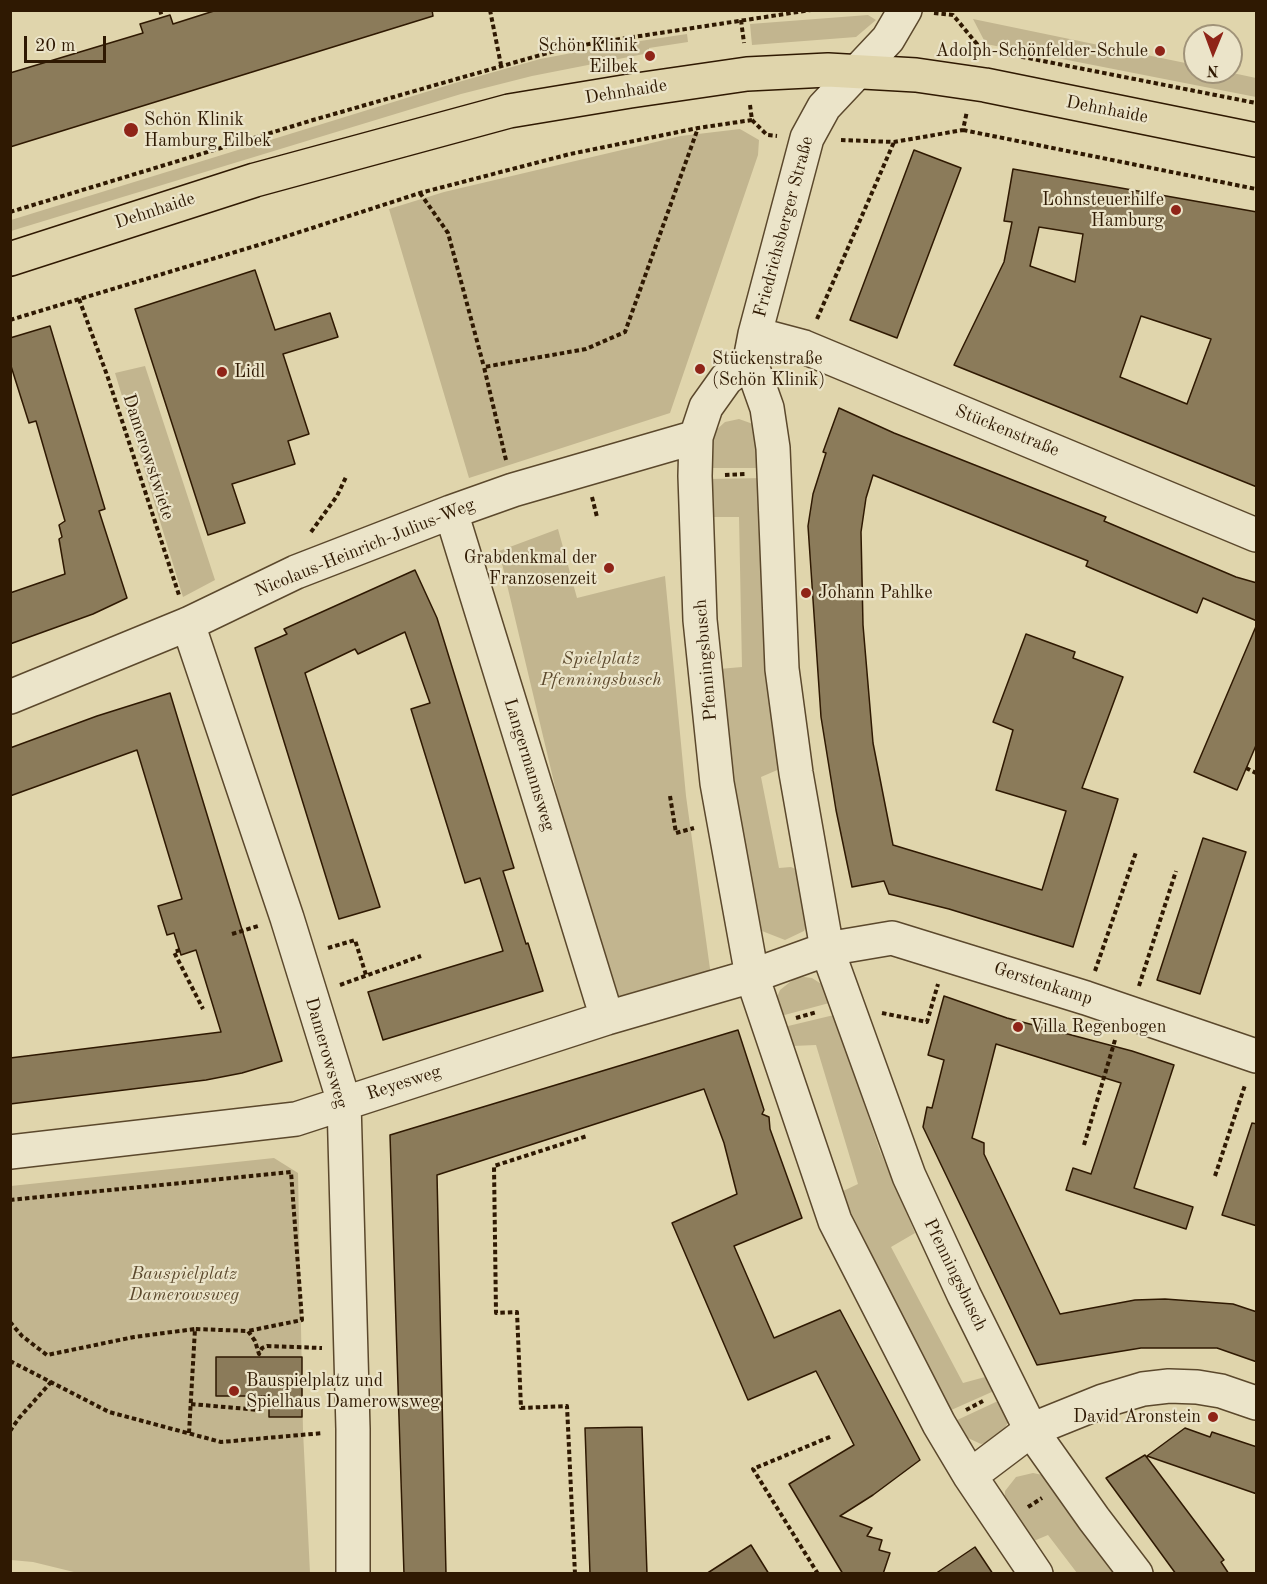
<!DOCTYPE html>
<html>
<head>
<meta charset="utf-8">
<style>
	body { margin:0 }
	#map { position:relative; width:1267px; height:1584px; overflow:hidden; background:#e0d5ac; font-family:"Old Standard TT",serif }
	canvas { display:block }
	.frame { position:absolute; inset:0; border:12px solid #2f1902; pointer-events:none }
	.north { position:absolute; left:1183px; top:24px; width:60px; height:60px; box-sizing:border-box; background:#ebe4c9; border:2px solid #a09379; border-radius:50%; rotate:181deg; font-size:16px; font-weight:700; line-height:24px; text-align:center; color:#2f1902 }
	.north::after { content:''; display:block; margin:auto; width:21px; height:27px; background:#8f2418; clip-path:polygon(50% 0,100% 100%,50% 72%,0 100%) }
	.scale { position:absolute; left:24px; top:36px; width:82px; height:27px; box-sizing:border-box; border:3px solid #2f1902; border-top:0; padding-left:8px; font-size:18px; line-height:21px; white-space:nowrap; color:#2f1902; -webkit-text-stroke:4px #ebe4c9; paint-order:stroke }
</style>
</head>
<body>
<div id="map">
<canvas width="1267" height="1584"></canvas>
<div class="frame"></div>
<div class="north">N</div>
<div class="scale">20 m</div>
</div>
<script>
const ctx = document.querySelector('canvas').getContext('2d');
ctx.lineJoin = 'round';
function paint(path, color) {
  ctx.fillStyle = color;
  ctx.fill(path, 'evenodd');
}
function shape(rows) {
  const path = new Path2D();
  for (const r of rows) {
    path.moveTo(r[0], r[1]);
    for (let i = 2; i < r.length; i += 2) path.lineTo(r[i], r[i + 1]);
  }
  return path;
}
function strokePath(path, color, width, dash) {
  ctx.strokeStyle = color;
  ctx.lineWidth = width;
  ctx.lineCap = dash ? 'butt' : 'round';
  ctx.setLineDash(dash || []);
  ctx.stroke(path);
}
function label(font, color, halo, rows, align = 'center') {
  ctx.font = font + ' "Old Standard TT",serif';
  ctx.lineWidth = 4.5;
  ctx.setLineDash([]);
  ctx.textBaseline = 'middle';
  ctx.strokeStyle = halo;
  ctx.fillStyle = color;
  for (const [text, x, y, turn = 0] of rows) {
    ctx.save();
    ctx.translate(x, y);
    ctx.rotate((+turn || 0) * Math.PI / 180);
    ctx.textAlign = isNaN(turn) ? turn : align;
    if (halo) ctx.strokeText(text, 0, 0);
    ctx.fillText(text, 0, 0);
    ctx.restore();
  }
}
const green = shape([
	[868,15,876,20,856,37,752,45,750,24],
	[973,19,1195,65,1195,72,1228,72,1256,78,1256,97,986,44],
	[687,34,688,42,649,48,649,53,532,76,461,94,11,231,11,220,455,83,540,59,620,44],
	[740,129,759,140,758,155,670,413,469,478,389,209,444,192,681,136],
	[145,366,215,580,183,597,115,373],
	[739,419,753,424,763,468,710,468,710,440,714,432,725,422],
	[765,478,782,768,761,777,779,868,791,867,802,872,811,916,804,931,785,940,762,931,754,900,735,808,719,669,742,667,739,517,708,517,708,479],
	[558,529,577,598,665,576,686,796,711,976,613,1002,562,816,499,551],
	[804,977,812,978,826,987,833,1002,777,1017,775,1002,780,990,795,978],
	[834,1015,880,1151,915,1233,891,1247,963,1383,985,1377,994,1391,949,1411,841,1192,858,1184,816,1045,792,1046,784,1027],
	[274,1158,298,1173,303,1431,310,1573,82,1574,33,1562,11,1560,11,1186],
	[998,1401,1009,1420,1005,1428,993,1441,981,1444,968,1438,955,1421],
	[1033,1473,1048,1476,1120,1573,1077,1573,1048,1535,1029,1543,1004,1506,1005,1491,1016,1477]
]);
const building = shape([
	[217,10,432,10,433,16,10,147,10,73,143,33,140,24,170,15,173,24,217,10],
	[914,150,961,168,897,338,850,320,914,150],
	[1013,169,1257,212,1257,487,954,365,1004,262,1012,222,1004,221,1013,169],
	[1039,227,1083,234,1075,282,1030,266,1039,227],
	[1141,316,1211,339,1187,404,1120,377,1141,316],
	[255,270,275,330,330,313,338,337,283,354,309,434,288,441,295,464,232,484,245,523,208,535,135,309,255,270],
	[50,326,105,509,99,511,127,598,93,614,10,644,10,593,65,574,59,539,62,537,59,525,65,521,36,421,29,423,10,363,10,338,50,326],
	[839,408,894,433,1106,517,1104,521,1236,577,1257,583,1257,621,1203,598,1197,613,1086,566,1088,561,873,475,866,498,861,532,863,625,873,743,893,845,1042,890,1066,811,996,790,1013,730,993,722,1026,634,1075,652,1073,658,1123,677,1082,788,1118,799,1073,947,949,909,889,894,884,881,852,887,836,810,821,717,808,526,813,494,826,453,823,452,839,408],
	[415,570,437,618,514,868,503,871,526,944,528,943,543,991,383,1040,368,992,503,951,480,878,465,883,411,709,430,703,405,632,358,654,355,649,305,673,380,907,339,919,255,648,287,634,284,629,415,570],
	[1257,624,1257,743,1237,790,1194,772,1257,624],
	[170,693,282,1061,242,1073,206,1080,10,1104,10,1058,221,1032,196,950,181,955,174,933,167,935,158,906,182,899,137,750,10,796,10,748,97,716,170,693],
	[1203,838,1246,852,1200,994,1157,980,1203,838],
	[944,996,1007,1018,1132,1051,1174,1065,1134,1188,1193,1207,1186,1229,1066,1190,1073,1168,1091,1174,1121,1083,996,1044,972,1138,984,1143,984,1154,1060,1314,1135,1300,1165,1299,1233,1304,1257,1312,1257,1362,1217,1348,1141,1348,1037,1365,923,1127,927,1107,932,1108,944,1060,928,1055,944,996],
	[738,1030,764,1110,762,1114,769,1117,770,1129,802,1218,734,1246,774,1338,840,1310,920,1460,873,1495,840,1516,872,1528,867,1536,882,1540,879,1550,890,1553,883,1574,843,1574,789,1484,854,1445,816,1371,748,1400,672,1223,737,1194,724,1143,704,1089,437,1175,446,1574,404,1574,390,1135,738,1030],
	[1252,1123,1257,1124,1257,1226,1222,1215,1252,1123],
	[216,1357,302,1357,302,1417,269,1417,269,1396,216,1396,216,1357],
	[642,1427,647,1574,590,1574,585,1428,642,1427],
	[1185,1428,1210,1437,1212,1432,1257,1447,1257,1494,1147,1456,1185,1428],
	[1145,1455,1224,1560,1221,1562,1229,1574,1176,1574,1106,1478,1145,1455],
	[751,1545,769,1574,706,1574,751,1545],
	[975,1547,993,1574,935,1574,975,1547]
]);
const path = shape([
	[160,10,162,17],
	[490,10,501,65],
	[934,13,953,15,977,44,977,54],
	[741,20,744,43],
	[977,48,1256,103],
	[750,105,752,120,767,135,777,136],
	[963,130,1256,189],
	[841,140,894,142,963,130,967,111],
	[420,193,448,233,484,367],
	[10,212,313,120,551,52,594,43,811,10],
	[79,299,107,375,179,595],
	[817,319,894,142],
	[10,320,275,240,420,193,570,154,698,128,752,120],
	[506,460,484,367,586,349,625,332,698,128],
	[725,475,745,474],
	[592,497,597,517],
	[311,532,337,496,346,477],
	[1246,768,1256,773],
	[670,796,676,833,694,828],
	[232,934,258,926],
	[328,948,355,940,366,975],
	[180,950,174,952,203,1009],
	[1095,971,1136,852],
	[340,985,421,956],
	[1139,986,1176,871],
	[882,1013,927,1022,938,984],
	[796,1018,817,1012],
	[1084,1145,1115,1040],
	[1215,1176,1245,1085],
	[10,1200,291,1172,302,1320,248,1331],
	[10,1322,22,1336,47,1355,134,1337,195,1329],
	[10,1361,109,1412,221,1442,323,1433],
	[191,1404,259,1410],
	[966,1410,983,1401],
	[10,1431,19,1418,52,1381],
	[189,1433,195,1329,248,1331,255,1341,259,1354,262,1348,267,1346,322,1348],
	[1028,1507,1042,1498],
	[575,1574,567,1406,521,1408,517,1312,496,1313,494,1166,587,1136],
	[818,1574,753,1469,832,1436]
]);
const minor = shape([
	[905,10,888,39,824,107,807,138,755,334,750,360,767,408,773,448,782,669,796,773,827,949,909,1176,964,1295,1031,1430,1094,1519,1136,1574],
	[755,334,804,347,1256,535],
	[750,360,726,379,706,407,696,437,695,476,700,620,717,783,752,976,835,1221,939,1424,970,1476,1036,1574],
	[451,512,607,1018],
	[188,624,287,918,344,1102,353,1429,353,1574],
	[10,697,188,624,296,572,451,512,513,490,696,437],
	[10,1152,296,1119,607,1018,752,976,827,949,892,938,1086,998,1256,1056],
	[970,1476,1031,1430,1103,1401,1143,1389,1169,1386,1197,1387,1221,1391,1256,1403]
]);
const major = shape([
	[10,259,255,180,509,111,630,91,747,74,828,70,916,75,985,85,1256,140]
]);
const markers = [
	[1160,51,6,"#8f2418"],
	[650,56,6,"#8f2418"],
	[131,130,8,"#8f2418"],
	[1176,210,6,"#8f2418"],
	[700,369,6,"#8f2418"],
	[222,372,6,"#8f2418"],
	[609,568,6,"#8f2418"],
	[806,593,6,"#8f2418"],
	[1018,1027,6,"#8f2418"],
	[234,1391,6,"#8f2418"],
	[1213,1417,6,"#8f2418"]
];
const poiNames = [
	["Schön Klinik",638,46,"right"],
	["Eilbek",638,67,"right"],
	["Adolph-Schönfelder-Schule",1148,51,"right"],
	["Schön Klinik",144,120],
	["Hamburg Eilbek",144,141],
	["Lohnsteuerhilfe",1164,200,"right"],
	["Hamburg",1164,221,"right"],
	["Stückenstraße",712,359],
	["(Schön Klinik)",712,380],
	["Lidl",234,372],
	["Grabdenkmal der",597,558,"right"],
	["Franzosenzeit",597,579,"right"],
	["Johann Pahlke",818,593],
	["Villa Regenbogen",1030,1027],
	["Bauspielplatz und",246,1381],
	["Spielhaus Damerowsweg",246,1402],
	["David Aronstein",1201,1417,"right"]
];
const streetNames = [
	["Dehnhaide",626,92,-9],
	["Dehnhaide",1107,110,11],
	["Dehnhaide",155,211,-18],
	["Friedrichsberger Straße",784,227,-75],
	["Stückenstraße",1007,431,22],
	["Damerowstwiete",148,457,72],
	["Nicolaus-Heinrich-Julius-Weg",365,548,-22],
	["Pfenningsbusch",706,660,-95],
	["Langermannsweg",529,765,73],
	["Gerstenkamp",1043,984,18],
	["Damerowsweg",326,1053,74],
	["Reyesweg",404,1083,-18],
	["Pfenningsbusch",955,1275,64]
];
const parkNames = [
	["Spielplatz",601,659],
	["Pfenningsbusch",601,680],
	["Bauspielplatz",184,1274],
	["Damerowsweg",184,1295]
];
paint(green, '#c2b58f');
paint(building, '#8b7b5a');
strokePath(building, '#2f1902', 1.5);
strokePath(minor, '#5b482c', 36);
strokePath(major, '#2f1902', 36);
strokePath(path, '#2f1902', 4, [4.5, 3]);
strokePath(minor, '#ebe4c9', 33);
strokePath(major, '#e0d5ac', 33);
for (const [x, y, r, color] of markers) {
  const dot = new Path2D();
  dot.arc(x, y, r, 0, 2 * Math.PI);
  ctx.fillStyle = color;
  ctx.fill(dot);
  strokePath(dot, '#ebe4c9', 2);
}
label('18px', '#2f1902', '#ebe4c9', poiNames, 'left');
label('18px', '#2f1902', '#ebe4c9', streetNames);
label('italic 18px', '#5b482c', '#ebe4c9', parkNames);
</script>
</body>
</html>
